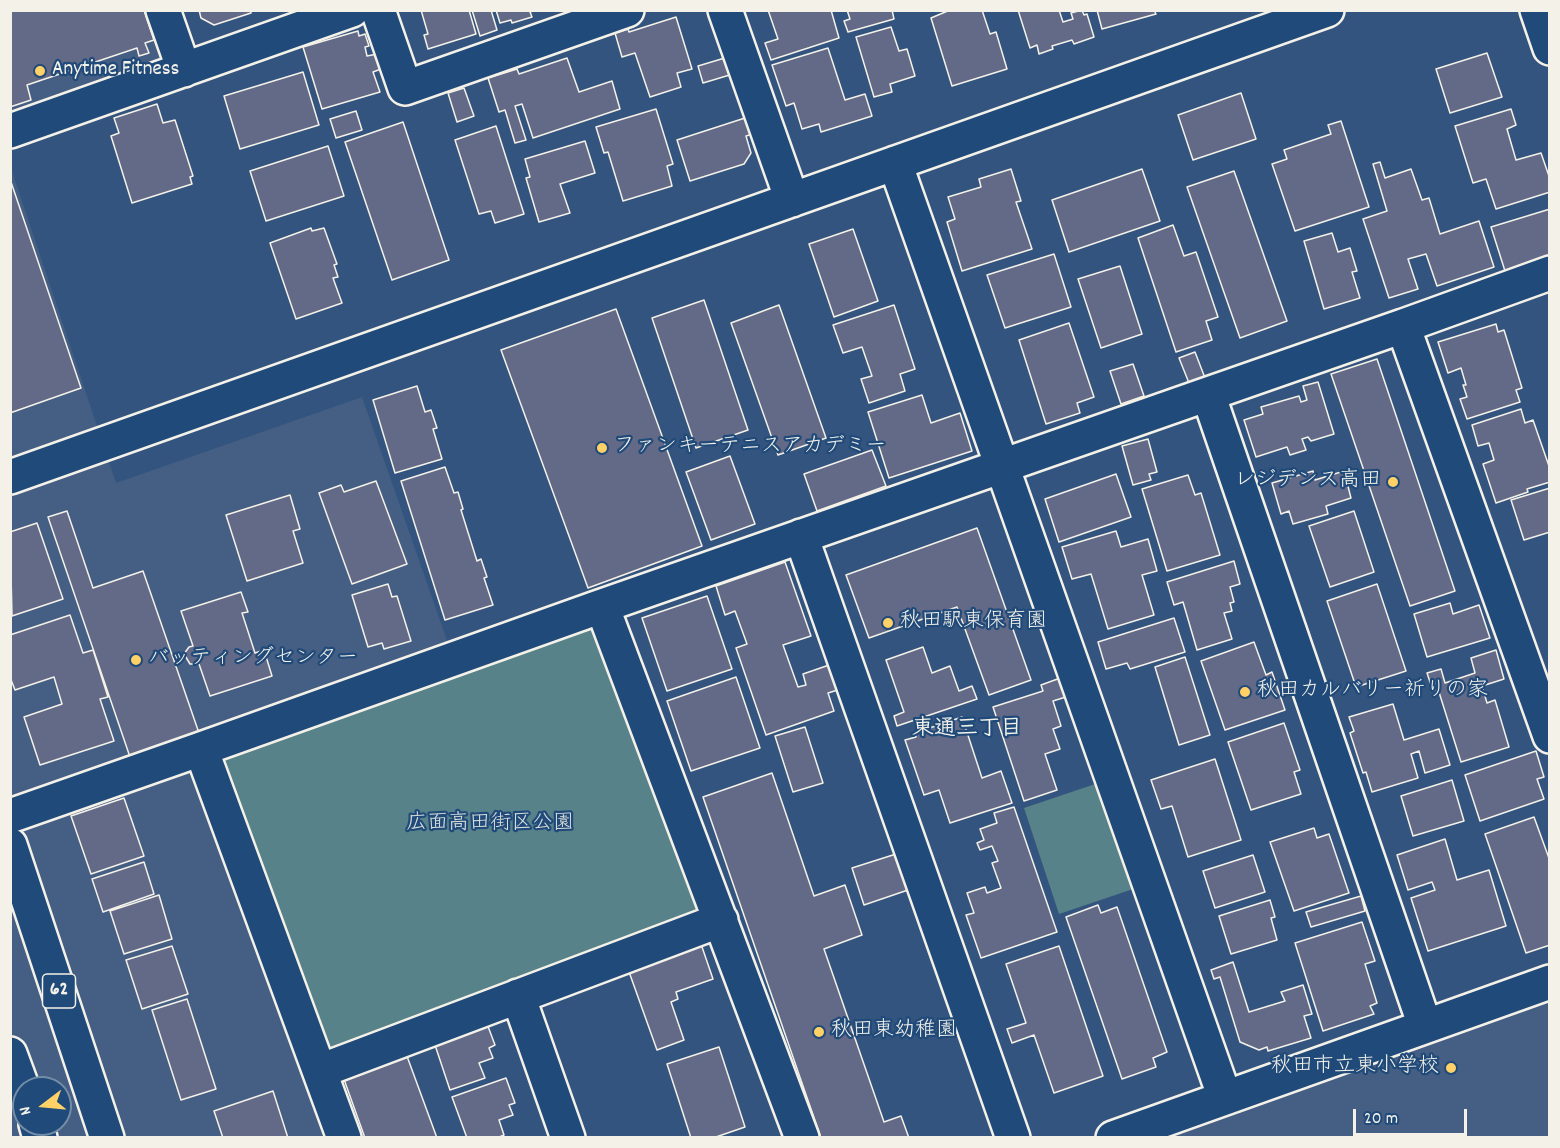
<!DOCTYPE html>
<html>
<head>
<meta charset="utf-8">
<style>
	body { margin:0 }
	#map { position:relative; width:1560px; height:1148px; overflow:hidden; background:#33547e; font-family:Dekko,sans-serif }
	canvas { display:block }
	.frame { position:absolute; inset:0; border:12px solid #f4f1e8; pointer-events:none }
	.north { position:absolute; left:12px; top:1076px; width:60px; height:60px; box-sizing:border-box; background:#1f4a7a; border:2px solid #748da6; border-radius:50%; rotate:254deg; font-size:16px; font-weight:700; line-height:24px; text-align:center; color:#f4f1e8 }
	.north::after { content:''; display:block; margin:auto; width:21px; height:27px; background:#ffd166; clip-path:polygon(50% 0,100% 100%,50% 72%,0 100%) }
	.scale { position:absolute; left:1353px; top:1109px; width:114px; height:27px; box-sizing:border-box; border:3px solid #f4f1e8; border-top:0; padding-left:8px; font-size:18px; line-height:21px; white-space:nowrap; color:#f4f1e8; -webkit-text-stroke:4px #1f4a7a; paint-order:stroke }
</style>
</head>
<body>
<div id="map">
<canvas width="1560" height="1148"></canvas>
<div class="frame"></div>
<div class="north">N</div>
<div class="scale">20 m</div>
</div>
<script>
const ctx = document.querySelector('canvas').getContext('2d');
ctx.lineJoin = 'round';
function paint(path, color) {
  ctx.fillStyle = color;
  ctx.fill(path, 'evenodd');
}
function shape(rows) {
  const path = new Path2D();
  for (const r of rows) {
    path.moveTo(r[0], r[1]);
    for (let i = 2; i < r.length; i += 2) path.lineTo(r[i], r[i + 1]);
  }
  return path;
}
function strokePath(path, color, width, dash) {
  ctx.strokeStyle = color;
  ctx.lineWidth = width;
  ctx.lineCap = dash ? 'butt' : 'round';
  ctx.setLineDash(dash || []);
  ctx.stroke(path);
}
function label(font, color, halo, rows, align = 'center') {
  ctx.font = font + ' Dekko,"Klee One",sans-serif';
  ctx.lineWidth = 4.5;
  ctx.setLineDash([]);
  ctx.textBaseline = 'middle';
  ctx.strokeStyle = halo;
  ctx.fillStyle = color;
  for (const [text, x, y, turn = 0] of rows) {
    ctx.save();
    ctx.translate(x, y);
    ctx.rotate((+turn || 0) * Math.PI / 180);
    ctx.textAlign = isNaN(turn) ? turn : align;
    if (halo) ctx.strokeText(text, 0, 0);
    ctx.fillText(text, 0, 0);
    ctx.restore();
  }
}
const built = shape([
	[10,11,175,11,199,79,11,141],
	[10,165,116,483,362,397,457,669,200,754,336,1137,11,1137],
	[24,1088,60,1088,60,1124,24,1124],
	[1549,999,1549,1137,1155,1137]
]);
const green = shape([
	[602,606,721,920,326,1060,212,750],
	[1104,781,1139,887,1059,914,1024,808]
]);
const building = shape([
	[10,10,144,10,154,40,145,43,149,53,139,56,137,48,27,85,31,100,10,107,10,10],
	[199,10,251,10,251,13,214,25,201,18,199,10],
	[421,10,469,10,476,34,428,49,424,35,428,34,421,10],
	[472,10,491,10,497,30,480,36,472,10],
	[496,10,536,10,530,12,532,17,512,23,511,20,500,23,496,10],
	[768,10,831,10,839,38,771,60,765,43,778,39,768,10],
	[847,10,892,10,894,19,848,32,844,21,850,19,847,10],
	[950,10,982,10,990,34,996,32,1007,69,952,86,931,18,950,10],
	[1018,10,1059,10,1063,22,1073,19,1071,13,1082,10,1084,15,1087,14,1094,37,1074,44,1072,40,1052,46,1053,49,1039,54,1037,45,1030,48,1018,10],
	[1097,10,1154,10,1156,14,1102,29,1097,10],
	[676,17,692,69,677,73,681,87,650,97,635,53,622,57,615,33,628,29,629,32,676,17],
	[891,27,899,51,907,49,915,76,890,84,892,92,874,97,856,37,891,27],
	[358,31,359,36,365,34,369,46,365,47,367,56,377,54,381,69,373,72,380,92,322,109,303,47,358,31],
	[828,48,845,100,865,94,872,116,821,132,819,124,802,129,794,103,786,106,772,65,828,48],
	[1487,53,1502,97,1450,113,1436,69,1487,53],
	[728,57,733,74,703,83,698,66,728,57],
	[567,58,579,92,612,81,620,109,533,138,522,104,515,106,526,140,515,143,505,110,499,112,488,78,517,69,519,74,567,58],
	[303,72,319,125,240,149,224,96,303,72],
	[464,88,474,116,457,122,448,93,464,88],
	[1241,93,1256,139,1193,160,1178,115,1241,93],
	[157,104,163,123,175,120,193,176,190,177,192,184,132,203,111,136,119,133,114,118,157,104],
	[656,109,673,164,667,166,672,186,623,201,608,152,604,153,596,127,656,109],
	[1511,109,1516,125,1507,129,1516,160,1541,153,1550,179,1550,192,1496,209,1486,179,1473,183,1455,126,1511,109],
	[356,111,362,130,336,138,330,119,356,111],
	[748,117,753,134,746,136,751,153,744,164,690,181,677,140,748,117],
	[1341,121,1369,207,1295,231,1272,164,1287,159,1284,150,1331,134,1328,125,1341,121],
	[403,122,449,260,392,280,345,142,403,122],
	[496,126,524,214,495,223,491,211,479,214,455,140,496,126],
	[585,141,595,173,560,184,570,213,539,222,526,178,530,177,525,159,585,141],
	[328,146,344,196,266,221,250,171,328,146],
	[1380,162,1385,178,1411,169,1422,200,1429,198,1440,234,1479,221,1494,267,1437,286,1426,254,1408,259,1418,289,1389,298,1363,219,1387,211,1373,164,1380,162],
	[1011,169,1021,201,1016,202,1032,249,962,271,947,222,955,219,948,197,981,187,979,179,1011,169],
	[1142,169,1160,221,1069,252,1052,200,1142,169],
	[1234,171,1287,321,1240,338,1187,187,1234,171],
	[10,179,81,388,10,413,10,179],
	[1550,209,1550,258,1505,271,1491,227,1550,209],
	[1173,225,1184,256,1196,252,1218,317,1206,321,1212,340,1176,352,1138,238,1173,225],
	[311,228,312,231,324,228,337,264,334,265,338,277,333,278,342,303,296,319,270,243,311,228],
	[853,229,878,301,834,317,809,244,853,229],
	[1332,233,1338,252,1350,248,1357,271,1352,272,1360,298,1324,309,1304,241,1332,233],
	[1054,254,1071,307,1005,328,987,275,1054,254],
	[1120,266,1142,334,1101,348,1078,279,1120,266],
	[704,300,748,430,696,448,652,318,704,300],
	[779,305,826,438,778,455,731,323,779,305],
	[894,305,915,369,900,374,905,391,869,403,861,379,872,376,862,347,843,353,833,325,894,305],
	[616,309,702,546,588,588,501,350,616,309],
	[1069,323,1094,397,1077,403,1080,413,1046,424,1019,340,1069,323],
	[1496,324,1498,332,1504,330,1522,388,1516,390,1520,402,1467,419,1460,399,1467,397,1463,385,1466,385,1461,368,1448,373,1438,342,1496,324],
	[1195,352,1205,378,1189,383,1179,358,1195,352],
	[1377,359,1455,591,1410,606,1331,374,1377,359],
	[1133,364,1144,396,1121,404,1110,371,1133,364],
	[1318,382,1334,434,1311,441,1308,437,1302,439,1306,450,1290,455,1287,447,1256,457,1244,420,1263,414,1261,407,1299,396,1301,402,1307,400,1303,386,1318,382],
	[417,386,425,412,431,410,437,428,433,429,442,459,395,473,373,400,417,386],
	[922,395,931,423,960,413,972,451,889,478,868,412,922,395],
	[1521,409,1525,423,1533,420,1550,469,1550,482,1527,489,1528,492,1496,503,1483,464,1494,460,1489,443,1478,446,1472,425,1521,409],
	[1148,439,1157,472,1149,474,1151,480,1133,485,1122,446,1148,439],
	[872,450,886,486,817,511,804,474,872,450],
	[730,456,755,524,711,540,686,472,730,456],
	[445,467,454,493,458,492,463,509,461,510,477,561,481,559,487,577,484,578,493,605,445,620,401,481,445,467],
	[1313,471,1315,480,1344,471,1351,498,1326,506,1328,514,1293,524,1289,511,1281,514,1272,483,1313,471],
	[1116,474,1131,517,1059,542,1045,499,1116,474],
	[1188,475,1195,495,1201,493,1220,555,1167,571,1142,489,1188,475],
	[376,481,407,564,352,584,319,493,341,485,344,492,376,481],
	[1550,488,1550,532,1524,540,1511,500,1550,488],
	[290,495,300,529,293,531,303,563,247,581,226,515,290,495],
	[67,511,93,588,143,571,199,733,130,757,48,517,67,511],
	[1354,511,1374,572,1330,587,1309,526,1354,511],
	[37,523,63,599,12,616,10,532,37,523],
	[977,528,1031,680,989,695,957,607,869,638,846,575,977,528],
	[1116,531,1121,547,1148,539,1157,571,1142,575,1154,615,1108,629,1091,574,1072,579,1062,547,1116,531],
	[1234,561,1240,584,1230,587,1234,602,1230,603,1232,611,1224,613,1232,639,1197,650,1183,602,1174,605,1167,582,1234,561],
	[785,562,811,636,783,645,798,687,806,685,803,674,832,664,841,689,828,693,834,711,766,735,736,648,747,644,735,611,725,615,716,586,785,562],
	[388,584,392,597,397,596,411,641,384,649,382,643,368,647,352,595,388,584],
	[1377,584,1406,671,1356,687,1327,601,1377,584],
	[241,592,248,612,242,613,255,653,264,650,272,676,210,696,199,664,190,664,184,654,189,647,193,646,181,611,241,592],
	[707,596,732,669,667,691,642,618,707,596],
	[1450,603,1453,614,1479,605,1490,638,1427,657,1414,614,1450,603],
	[70,615,83,653,93,650,108,697,100,699,114,741,40,765,24,717,62,704,54,677,15,690,10,677,10,635,70,615],
	[1174,618,1185,652,1130,669,1127,663,1106,669,1098,642,1174,618],
	[1254,642,1266,675,1272,672,1285,710,1225,730,1201,661,1254,642],
	[923,647,932,673,950,666,959,691,972,686,977,699,897,726,894,716,904,712,886,660,923,647],
	[1496,650,1504,679,1482,686,1487,703,1495,700,1509,747,1461,762,1438,689,1433,691,1427,673,1441,669,1445,683,1475,673,1471,658,1496,650],
	[1185,657,1210,735,1179,745,1155,667,1185,657],
	[736,677,760,748,691,771,667,701,736,677],
	[1063,677,1069,696,1053,701,1061,726,1053,729,1060,749,1045,754,1057,790,1024,801,993,707,1043,691,1041,685,1063,677],
	[1393,704,1404,740,1439,729,1450,765,1425,773,1419,751,1411,754,1418,778,1372,792,1366,772,1363,773,1350,733,1354,731,1349,717,1393,704],
	[962,717,982,778,1001,771,1012,803,950,823,939,790,924,795,905,740,916,737,915,733,962,717],
	[1284,723,1300,770,1294,772,1301,794,1251,810,1228,742,1284,723],
	[805,727,823,783,793,792,775,736,805,727],
	[1536,751,1544,777,1537,779,1544,799,1480,821,1465,775,1536,751],
	[1215,759,1241,840,1188,857,1172,806,1161,809,1151,780,1215,759],
	[772,773,814,896,845,885,862,935,824,949,884,1122,901,1116,909,1138,821,1138,703,797,772,773],
	[1452,780,1464,821,1413,836,1401,796,1452,780],
	[124,798,144,856,91,874,71,816,124,798],
	[1014,807,1057,932,981,958,966,915,974,913,967,893,985,887,987,893,1001,888,992,863,998,861,992,846,980,850,977,843,984,840,980,829,997,823,994,813,1014,807],
	[1534,817,1550,861,1550,945,1526,953,1485,834,1534,817],
	[1314,828,1317,838,1329,834,1349,893,1294,911,1270,842,1314,828],
	[1445,839,1457,880,1489,870,1506,926,1428,951,1411,898,1435,890,1432,882,1408,890,1397,855,1445,839],
	[896,854,908,890,864,905,852,868,896,854],
	[1253,855,1265,892,1215,908,1203,871,1253,855],
	[144,862,154,894,103,912,92,879,144,862],
	[159,895,172,939,124,954,110,911,159,895],
	[1361,896,1365,911,1311,927,1306,912,1361,896],
	[1270,900,1275,917,1271,918,1277,940,1231,954,1219,916,1270,900],
	[1098,905,1101,913,1117,907,1167,1052,1153,1058,1156,1067,1122,1079,1066,917,1098,905],
	[1362,922,1375,961,1365,964,1377,1003,1370,1006,1374,1014,1323,1031,1295,943,1362,922],
	[701,944,713,979,676,992,678,999,671,1002,684,1040,657,1050,628,969,701,944],
	[172,946,188,994,142,1009,126,960,172,946],
	[1059,946,1103,1076,1054,1093,1034,1035,1012,1043,1007,1029,1026,1023,1006,964,1059,946],
	[1233,962,1249,1012,1285,1001,1281,992,1303,985,1312,1014,1304,1016,1311,1038,1268,1051,1267,1047,1259,1050,1240,1042,1220,977,1214,979,1211,970,1233,962],
	[187,999,216,1089,181,1100,152,1010,187,999],
	[486,1021,495,1045,489,1048,493,1058,479,1063,485,1078,450,1090,433,1039,486,1021],
	[719,1047,745,1127,713,1138,691,1138,667,1064,719,1047],
	[404,1048,437,1138,365,1138,341,1071,404,1048],
	[506,1078,515,1103,509,1105,513,1115,499,1120,504,1135,497,1138,467,1138,452,1097,506,1078],
	[273,1091,288,1138,223,1138,214,1111,273,1091]
]);
const minor = shape([
	[163,10,184,70],
	[378,10,405,88,627,10],
	[725,10,792,200],
	[1537,10,1550,48],
	[10,131,352,10],
	[895,163,1225,1098],
	[1403,326,1550,273],
	[10,477,1327,10],
	[801,536,1013,1138],
	[602,606,1208,394],
	[10,816,201,749],
	[518,996,568,1138],
	[1425,1026,1208,394,1403,326,1550,736],
	[320,1071,721,920],
	[344,1138,201,749,602,606,802,1138],
	[1113,1138,1550,982]
]);
const major = shape([
	[10,845,107,1138],
	[10,1054,24,1092],
	[36,1124,40,1138]
]);
const markers = [
	[40,71,6,"#ffd166"],
	[602,448,6,"#ffd166"],
	[1393,482,6,"#ffd166"],
	[888,623,6,"#ffd166"],
	[136,660,6,"#ffd166"],
	[1245,692,6,"#ffd166"],
	[819,1032,6,"#ffd166"],
	[1451,1068,6,"#ffd166"]
];
const shields = [
	[59,991,33]
];
const shieldNames = [
	["62",59,991]
];
const poiNames = [
	["Anytime Fitness",52,71],
	["ファンキーテニスアカデミー",614,448],
	["レジデンス高田",1381,482,"right"],
	["秋田駅東保育園",900,623],
	["バッティングセンター",148,660],
	["秋田カルバリー祈りの家",1257,692],
	["秋田東幼稚園",831,1032],
	["秋田市立東小学校",1439,1068,"right"]
];
const parkNames = [
	["広面高田街区公園",490,825]
];
const neighbourhoodNames = [
	["東通三丁目",967,731]
];
paint(built, '#455e83');
paint(green, '#588289');
paint(building, '#636a87');
strokePath(building, '#f4f1e8', 1.5);
strokePath(minor, '#f4f1e8', 38);
strokePath(major, '#f4f1e8', 38);
strokePath(minor, '#1f4a7a', 33);
strokePath(major, '#1f4a7a', 33);
for (const [x, y, r, color] of markers) {
  const dot = new Path2D();
  dot.arc(x, y, r, 0, 2 * Math.PI);
  ctx.fillStyle = color;
  ctx.fill(dot);
  strokePath(dot, '#1f4a7a', 2);
}
for (const [x, y, w] of shields) {
  const box = new Path2D();
  box.roundRect(x - w / 2, y - 17, w, 34, 4.5);
  ctx.fillStyle = '#1f4a7a';
  ctx.fill(box);
  strokePath(box, '#f4f1e8', 1.5);
}
label('bold 20px', '#f4f1e8', null, shieldNames);
label('21px', '#f4f1e8', '#1f4a7a', poiNames, 'left');
label('21px', '#dde0da', '#1f4a7a', parkNames);
label('bold 22px', '#f4f1e8', '#1f4a7a', neighbourhoodNames);
</script>
</body>
</html>
